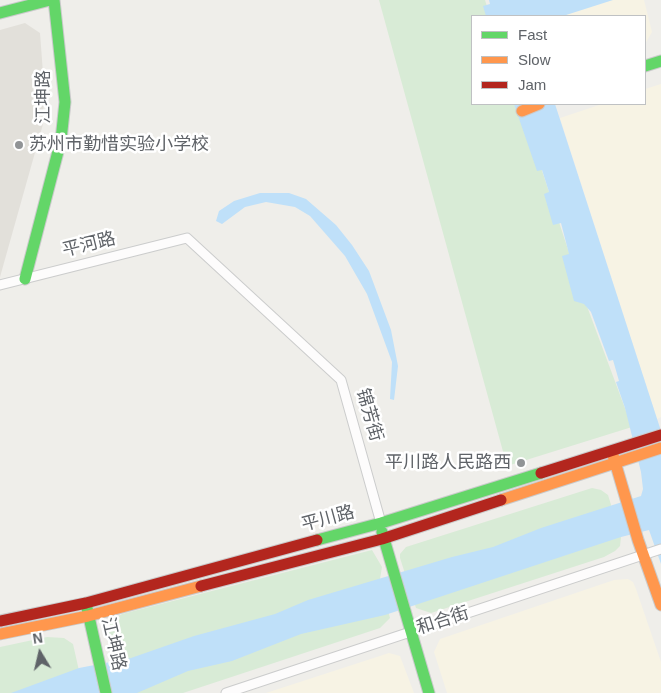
<!DOCTYPE html>
<html>
<head>
<meta charset="utf-8">
<style>
	body { margin:0 }
	#map { position:relative; width:661px; height:693px; overflow:hidden; background:#efeeea; font-family:Arial,sans-serif }
	canvas { display:block }
	.legend { position:absolute; left:471px; top:15px; width:175px; height:90px; box-sizing:border-box; background:#fff; border:1px solid #bfc1c3; margin:0; padding:6px 9px; list-style:none; font-size:15px; color:#5f6368 }
	.legend li { display:flex; align-items:center; gap:10px; height:25px }
	.legend b { width:25px; border:1px solid #bfc1c3 }
	.north { position:absolute; left:15px; top:628px; width:50px; height:50px; -webkit-text-stroke:4px #fff; paint-order:stroke; rotate:351deg; font-size:14px; font-weight:700; line-height:20px; text-align:center; color:#5f6368 }
	.north::after { content:''; display:block; margin:auto; width:18px; height:22px; background:#5f6368; clip-path:polygon(50% 0,100% 100%,50% 72%,0 100%) }
</style>
</head>
<body>
<div id="map">
<canvas width="661" height="693"></canvas>
<ul class="legend">
<li><b style="height:6px;background:#63d668"></b>Fast</li>
<li><b style="height:6px;background:#ff974d"></b>Slow</li>
<li><b style="height:6px;background:#b3261e"></b>Jam</li>
</ul>
<div class="north">N</div>
</div>
<script>
const ctx = document.querySelector('canvas').getContext('2d');
ctx.lineJoin = 'round';
function paint(path, color) {
  ctx.fillStyle = color;
  ctx.fill(path, 'evenodd');
}
function shape(rows) {
  const path = new Path2D();
  for (const r of rows) {
    path.moveTo(r[0], r[1]);
    for (let i = 2; i < r.length; i += 2) path.lineTo(r[i], r[i + 1]);
  }
  return path;
}
function strokePath(path, color, width, dash) {
  ctx.strokeStyle = color;
  ctx.lineWidth = width;
  ctx.lineCap = dash ? 'butt' : 'round';
  ctx.setLineDash(dash || []);
  ctx.stroke(path);
}
function label(font, color, halo, rows, align = 'center') {
  ctx.font = font + ' Arial,"Noto Sans SC",sans-serif';
  ctx.lineWidth = 5;
  ctx.setLineDash([]);
  ctx.textBaseline = 'middle';
  ctx.strokeStyle = halo;
  ctx.fillStyle = color;
  for (const [text, x, y, turn = 0] of rows) {
    ctx.save();
    ctx.translate(x, y);
    ctx.rotate((+turn || 0) * Math.PI / 180);
    ctx.textAlign = isNaN(turn) ? turn : align;
    if (halo) ctx.strokeText(text, 0, 0);
    ctx.fillText(text, 0, 0);
    ctx.restore();
  }
}
const commercial = shape([
	[521,0,644,0,652,32,645,44,645,16,526,16],
	[661,84,661,417,657,419,560,118,602,104,645,104,645,89],
	[628,579,633,582,636,589,661,662,661,693,447,693,434,652,440,639,614,580],
	[389,653,400,656,414,693,266,693]
]);
const education = shape([
	[25,23,40,33,44,87,43,124,0,277,0,30]
]);
const green = shape([
	[379,0,485,0,490,16,472,16,472,104,520,104,585,301,632,427,507,466],
	[592,488,601,490,608,495,621,537,620,546,615,551,604,557,431,613,416,608,400,558,400,554,406,547],
	[372,550,382,567,380,579,390,618,380,628,183,693,118,693,107,629,111,621,122,614],
	[47,637,64,638,73,644,84,693,0,693,0,647]
]);
const water = shape([
	[489,0,613,0,563,16,486,16,483,6,490,4],
	[514,104,555,104,661,431,661,564,649,530,621,537,385,615,301,634,232,661,188,671,137,693,11,693,79,668,131,658,194,636,275,614,308,600,452,557,493,547,541,528,641,496,643,489,641,472,625,408,616,382,619,381,613,360,609,361,591,312,584,304,574,301,562,256,569,254,561,223,553,225,544,194,549,192,542,170,537,171],
	[260,193,289,193,306,199,336,225,352,245,369,271,391,330,398,366,394,400,390,399,392,362,367,294,345,256,310,216,295,207,266,202,245,207,222,224,216,221,219,211,234,201]
]);
const street = shape([
	[0,285,187,238,341,380,381,523],
	[226,693,661,549]
]);
const fast = shape([
	[0,13,50,0],
	[645,66,661,61],
	[25,279,61,140,65,102,54,0],
	[382,532,429,693],
	[317,540,381,523,541,473],
	[87,608,106,693]
]);
const slow = shape([
	[522,111,539,104],
	[613,455,638,540,661,605],
	[501,500,661,448],
	[0,634,88,616,201,586]
]);
const jam = shape([
	[541,473,661,435],
	[201,586,382,539,501,500],
	[0,621,86,603,317,540]
]);
const markers = [
	[19,145,5,"#919496"],
	[521,463,5,"#919496"]
];
const streetNames = [
	["江坤路",44,97,-90],
	["平河路",89,245,-14],
	["锦芳街",369,415,74],
	["平川路",328,519,-15],
	["和合街",443,621,-18],
	["江坤路",113,644,77]
];
const poiNames = [
	["苏州市勤惜实验小学校",29,145],
	["平川路人民路西",511,463,"right"]
];
paint(commercial, '#f7f3e4');
paint(education, '#e2e0da');
paint(green, '#d8ebd6');
paint(water, '#bfe0f9');
strokePath(street, '#cbcccc', 11);
strokePath(fast, '#cacacb', 13);
strokePath(slow, '#cacacb', 13);
strokePath(jam, '#cacacb', 13);
strokePath(street, '#fdfcfc', 9);
strokePath(fast, '#63d668', 11);
strokePath(slow, '#ff974d', 11);
strokePath(jam, '#b3261e', 11);
for (const [x, y, r, color] of markers) {
  const dot = new Path2D();
  dot.arc(x, y, r, 0, 2 * Math.PI);
  ctx.fillStyle = color;
  ctx.fill(dot);
  strokePath(dot, '#fff', 2);
}
label('18px', '#5f6368', '#fff', streetNames);
label('18px', '#5f6368', '#fff', poiNames, 'left');
</script>
</body>
</html>
